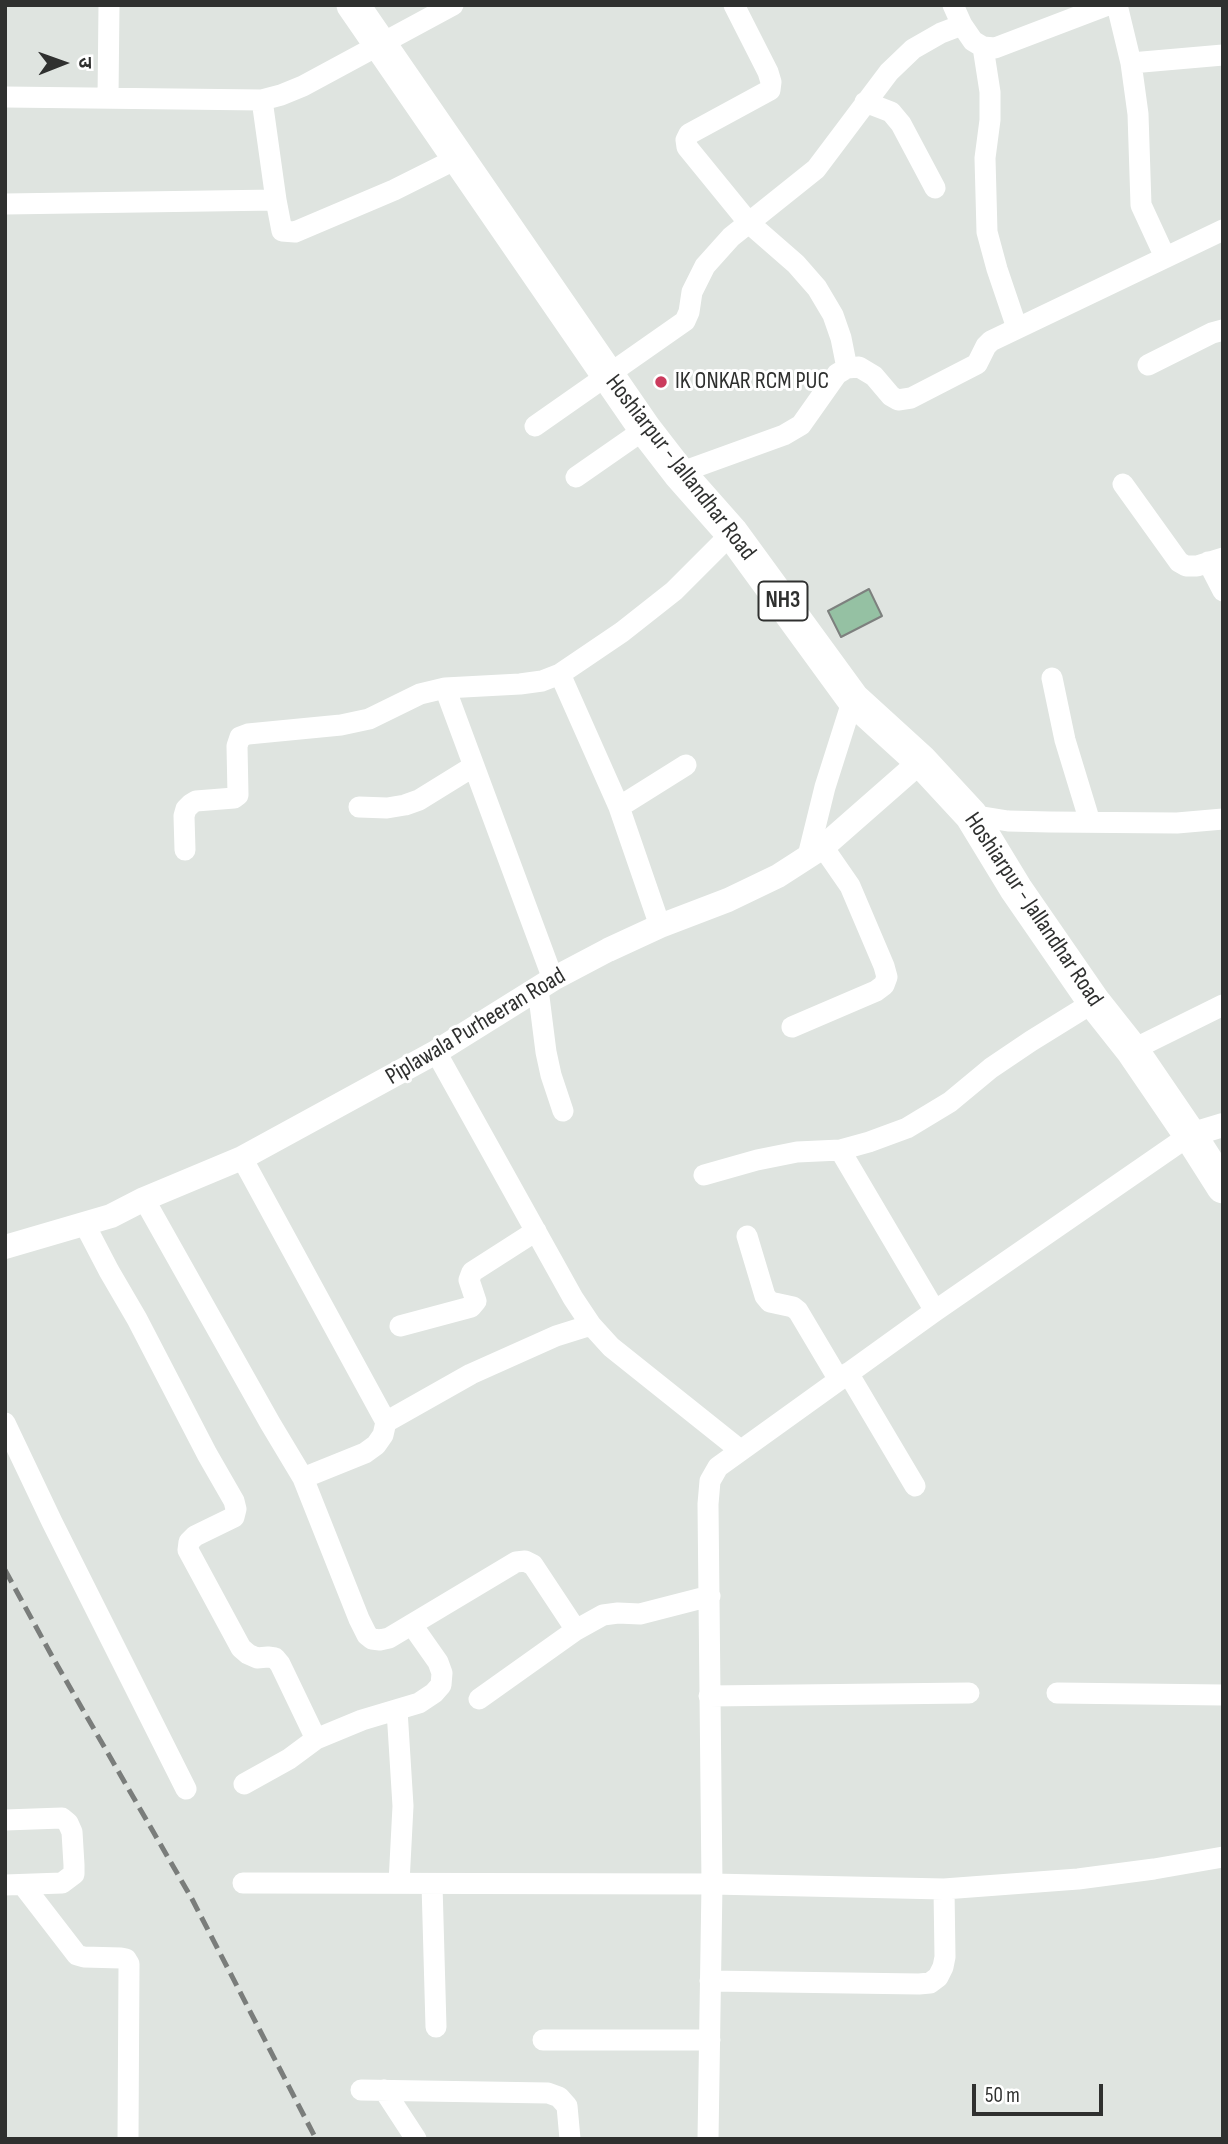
<!DOCTYPE html>
<html>
<head>
<meta charset="utf-8">
<style>
	body { margin:0 }
	#map { position:relative; width:1228px; height:2144px; overflow:hidden; background:#dfe4e0; font-family:"Sofia Sans Condensed","Noto Sans Devanagari",sans-serif }
	canvas { display:block }
	.frame { position:absolute; inset:0; border:7px solid #2f302f; pointer-events:none }
	.north { position:absolute; left:28px; top:28px; width:70px; height:70px; -webkit-text-stroke:5px #fff; paint-order:stroke; rotate:89deg; font-size:19px; font-weight:700; line-height:28px; text-align:center; color:#2f302f }
	.north::after { content:''; display:block; margin:auto; width:24px; height:32px; background:#2f302f; clip-path:polygon(50% 0,100% 100%,50% 72%,0 100%) }
	.scale { position:absolute; left:972px; top:2084px; width:131px; height:32px; box-sizing:border-box; border:4px solid #2f302f; border-top:0; padding-left:9px; font-size:21px; line-height:24px; white-space:nowrap; color:#2f302f; -webkit-text-stroke:5px #fff; paint-order:stroke }
</style>
</head>
<body>
<div id="map">
<canvas width="1228" height="2144"></canvas>
<div class="frame"></div>
<div class="north">उ</div>
<div class="scale">50 m</div>
</div>
<script>
const ctx = document.querySelector('canvas').getContext('2d');
ctx.lineJoin = 'round';
function paint(path, color) {
  ctx.fillStyle = color;
  ctx.fill(path, 'evenodd');
}
function shape(rows) {
  const path = new Path2D();
  for (const r of rows) {
    path.moveTo(r[0], r[1]);
    for (let i = 2; i < r.length; i += 2) path.lineTo(r[i], r[i + 1]);
  }
  return path;
}
function strokePath(path, color, width, dash) {
  ctx.strokeStyle = color;
  ctx.lineWidth = width;
  ctx.lineCap = dash ? 'butt' : 'round';
  ctx.setLineDash(dash || []);
  ctx.stroke(path);
}
function label(font, color, halo, rows, align = 'center') {
  ctx.font = font + ' "Sofia Sans Condensed",sans-serif';
  ctx.lineWidth = 6;
  ctx.setLineDash([]);
  ctx.textBaseline = 'middle';
  ctx.strokeStyle = halo;
  ctx.fillStyle = color;
  for (const [text, x, y, turn = 0] of rows) {
    ctx.save();
    ctx.translate(x, y);
    ctx.rotate((+turn || 0) * Math.PI / 180);
    ctx.textAlign = isNaN(turn) ? turn : align;
    if (halo) ctx.strokeText(text, 0, 0);
    ctx.fillText(text, 0, 0);
    ctx.restore();
  }
}
const building = shape([
	[869,589,882,616,841,637,828,611,869,589]
]);
const minor = shape([
	[734,5,768,72,771,82,770,90,689,134,686,140,687,147,749,223,796,264,817,288,833,315,841,338,847,368],
	[953,5,962,25,973,41,983,47,995,48,1108,5],
	[1117,5,1131,63,1138,114,1141,205,1165,257],
	[983,47,990,92,990,120,985,158,987,232,997,269,1017,328],
	[1131,63,1223,55],
	[5,97,262,100,276,200,5,204],
	[108,98,109,5],
	[262,100,281,95,303,86,453,5],
	[865,102,891,112,901,124,935,188],
	[276,200,282,231,295,232,394,190,458,158],
	[1148,365,1212,333,1223,330],
	[535,426,685,321,689,312,692,292,705,266,731,237,816,169,889,72,913,49,941,33,962,25],
	[679,473,784,435,801,425,837,374,847,368,859,367,874,376,891,396,898,400,911,398,977,364,986,346,991,341,1223,230],
	[576,477,645,429],
	[1123,484,1179,562,1186,566,1197,566,1223,558],
	[1208,562,1223,591],
	[560,674,619,807,660,926],
	[1052,678,1065,740,1090,822],
	[445,688,553,979],
	[359,807,387,808,405,805,419,800,474,766],
	[619,807,686,765],
	[971,815,1008,821,1050,822,1177,823,1223,819],
	[185,850,184,816,186,809,191,804,196,801,234,798,238,795,237,746,240,737,248,734,341,725,369,719,420,694,445,688,520,684,542,681,560,674,622,632,674,591,732,533],
	[808,856,825,787,853,699],
	[538,989,546,1052,551,1075,563,1111],
	[792,1027,876,991,884,985,887,977,884,966,850,886,823,847],
	[1132,1050,1223,1005],
	[436,1052,573,1298,591,1325,611,1347,740,1450],
	[1190,1135,935,1311,718,1467,710,1481,708,1504,712,1884,944,1889,1078,1879,1154,1869,1223,1857],
	[840,1150,935,1311],
	[242,1158,386,1422,383,1435,376,1445,365,1453,303,1478],
	[704,1175,757,1160,797,1152,840,1150,869,1142,907,1128,950,1102,991,1068,1031,1041,1094,1002],
	[144,1199,270,1423,303,1478,359,1619,367,1635,372,1639,380,1640,389,1638,516,1562,525,1561,533,1565,576,1630],
	[85,1225,109,1271,137,1319,207,1454,234,1501,236,1509,234,1517,195,1536,189,1542,188,1550,241,1648,248,1654,257,1658,268,1657,275,1658,280,1664,316,1739],
	[747,1236,765,1296,770,1302,793,1307,798,1311,839,1380],
	[400,1326,471,1307,476,1301,469,1280,472,1272,536,1231],
	[848,1373,915,1486],
	[386,1422,471,1374,556,1336,591,1325],
	[5,1423,52,1522,186,1789],
	[1057,1693,1223,1695],
	[709,1696,969,1693],
	[479,1699,576,1630,603,1615,618,1613,640,1614,710,1596],
	[397,1710,403,1806,399,1883],
	[244,1784,289,1759,316,1739,362,1720,419,1703,434,1693,441,1685,442,1673,438,1662,412,1625],
	[5,1820,62,1818,68,1823,72,1832,74,1865,74,1874,62,1883,5,1885],
	[243,1883,712,1884,708,2139],
	[432,1884,436,2027],
	[23,1885,77,1955,84,1957,121,1958,126,1959,129,1964,128,2139],
	[710,1981,919,1984,930,1983,938,1977,943,1967,945,1957,944,1889],
	[543,2040,710,2040],
	[361,2090,548,2093,559,2097,567,2106,570,2139],
	[384,2090,416,2139]
]);
const tertiary = shape([
	[1190,1135,1223,1125],
	[5,1247,111,1216,144,1199,242,1158,436,1052,553,979,608,950,660,926,728,900,778,876,823,847,921,761]
]);
const trunk = shape([
	[353,5,645,429,679,473,732,533,853,699,921,761,971,815,1016,889,1094,1002,1132,1050,1190,1135,1223,1187]
]);
const rail = shape([
	[5,1570,53,1658,192,1899,316,2139]
]);
const markers = [
	[661,382,7,"#cb3b5d"]
];
const shields = [
	[783,601,49]
];
const shieldNames = [
	["NH3",783,601]
];
const poiNames = [
	["IK ONKAR RCM PUC",675,382]
];
const streetNames = [
	["Hoshiarpur - Jallandhar Road",680,468,52],
	["Hoshiarpur - Jallandhar Road",1033,910,56],
	["Piplawala Purheeran Road",476,1027,-31]
];
paint(building, '#95c1a3');
strokePath(building, '#7d807e', 2);
strokePath(minor, '#fff', 21);
strokePath(tertiary, '#fff', 24);
strokePath(trunk, '#fff', 33);
strokePath(rail, '#7a7d7b', 5, [14, 7]);
for (const [x, y, r, color] of markers) {
  const dot = new Path2D();
  dot.arc(x, y, r, 0, 2 * Math.PI);
  ctx.fillStyle = color;
  ctx.fill(dot);
  strokePath(dot, '#fff', 2.5);
}
for (const [x, y, w] of shields) {
  const box = new Path2D();
  box.roundRect(x - w / 2, y - 19.5, w, 39, 5);
  ctx.fillStyle = '#fff';
  ctx.fill(box);
  strokePath(box, '#2f302f', 2);
}
label('bold 23px', '#2f302f', null, shieldNames);
label('24px', '#2f302f', '#fff', poiNames, 'left');
label('24px', '#2f302f', '#fff', streetNames);
</script>
</body>
</html>
